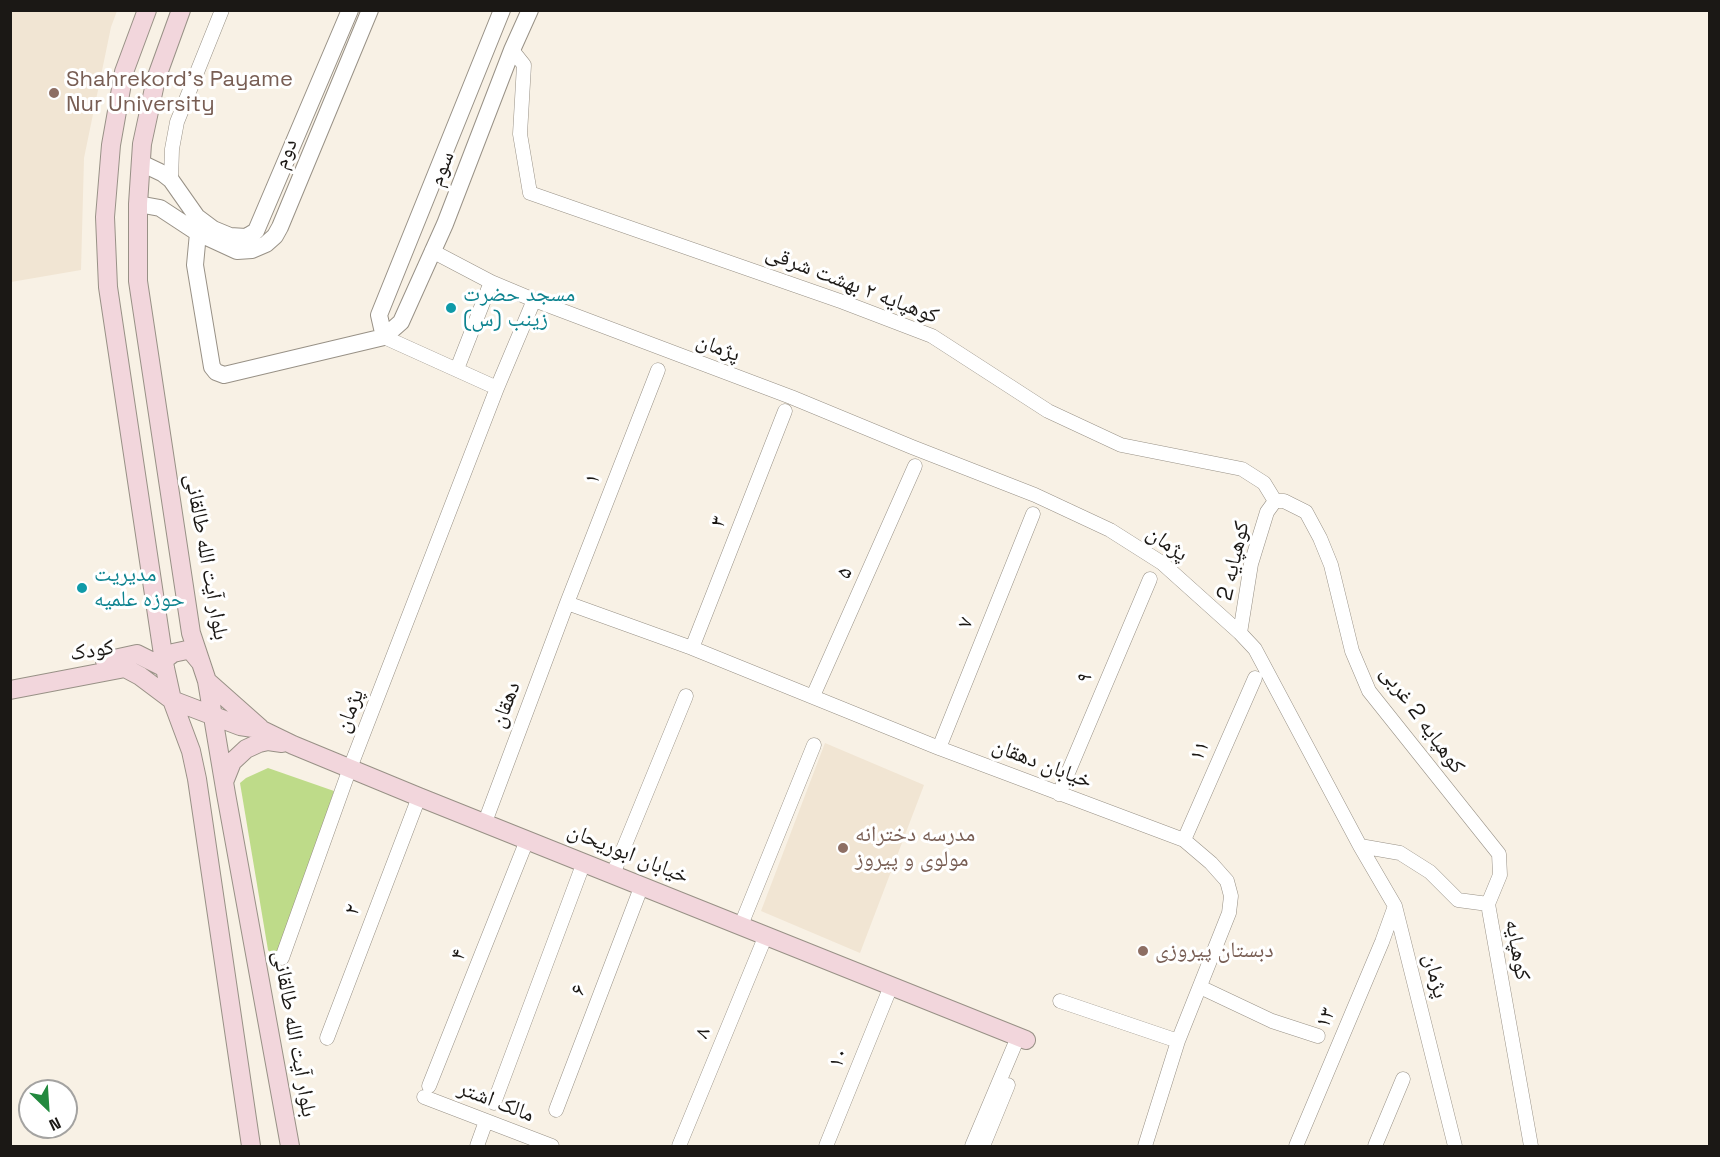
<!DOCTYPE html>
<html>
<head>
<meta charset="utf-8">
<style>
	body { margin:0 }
	#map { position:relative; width:1720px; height:1157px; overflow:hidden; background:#f8f1e5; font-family:"Space Grotesk",sans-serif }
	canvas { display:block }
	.frame { position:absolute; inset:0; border:12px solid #1b1815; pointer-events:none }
	.north { position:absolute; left:18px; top:1079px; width:60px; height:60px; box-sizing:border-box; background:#fff; border:2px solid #a4a3a1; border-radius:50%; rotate:155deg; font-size:16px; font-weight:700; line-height:24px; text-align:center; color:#1b1815 }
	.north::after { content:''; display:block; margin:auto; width:21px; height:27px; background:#22893e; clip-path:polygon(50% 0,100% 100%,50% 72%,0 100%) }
</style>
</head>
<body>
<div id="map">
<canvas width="1720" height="1157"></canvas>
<div class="frame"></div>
<div class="north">N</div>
</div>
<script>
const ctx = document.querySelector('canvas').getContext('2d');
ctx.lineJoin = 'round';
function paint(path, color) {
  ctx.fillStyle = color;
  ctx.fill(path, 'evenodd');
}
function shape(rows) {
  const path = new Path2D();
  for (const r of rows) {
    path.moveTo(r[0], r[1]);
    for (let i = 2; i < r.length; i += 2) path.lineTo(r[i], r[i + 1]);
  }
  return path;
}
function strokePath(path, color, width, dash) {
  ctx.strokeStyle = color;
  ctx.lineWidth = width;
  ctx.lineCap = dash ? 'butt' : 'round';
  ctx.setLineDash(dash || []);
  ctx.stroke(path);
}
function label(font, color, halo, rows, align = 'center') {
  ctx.font = font + ' "Space Grotesk","Noto Naskh Arabic",sans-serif';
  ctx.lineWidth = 6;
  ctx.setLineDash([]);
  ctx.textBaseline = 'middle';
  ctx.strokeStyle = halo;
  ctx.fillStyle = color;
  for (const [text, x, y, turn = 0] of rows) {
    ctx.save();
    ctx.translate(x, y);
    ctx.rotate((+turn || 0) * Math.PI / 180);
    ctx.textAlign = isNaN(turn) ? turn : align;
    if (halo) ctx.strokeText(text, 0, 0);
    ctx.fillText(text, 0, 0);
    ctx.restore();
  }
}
const built = shape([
	[11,10,117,11,111,27,84,158,81,270,11,282],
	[825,743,924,785,860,953,761,911]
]);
const green = shape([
	[268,768,334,791,281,952,276,956,272,955,268,950,240,783,246,778]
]);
const minor = shape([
	[512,50,524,65,520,134,530,193,843,302,932,336,1048,411,1121,445,1242,469,1264,483,1275,501],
	[171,180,172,149,177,122,222,10],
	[432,251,491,282,534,300,791,397,912,447,1035,495,1110,530,1162,563,1240,633,1255,649,1360,846,1395,906,1455,1146],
	[384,337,497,388],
	[457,369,491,282],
	[1275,501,1284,501,1306,512,1320,538,1331,565,1352,651,1369,691,1499,854,1500,875,1488,904],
	[567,603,692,648,939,748,1184,840,1211,863,1227,881,1231,896,1229,913,1178,1041,1145,1146],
	[1240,633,1251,564,1267,512,1275,501],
	[692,648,785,411],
	[813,696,915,466],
	[939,748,1033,514],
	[1059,794,1150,579],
	[485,822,567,603,658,370],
	[1184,840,1255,678],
	[1360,846,1400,853,1430,872,1458,900,1488,904,1531,1146],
	[613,874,686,696],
	[741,925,814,745],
	[282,958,350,768,497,388,534,300],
	[1200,987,1272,1021,1318,1036],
	[1060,1001,1178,1041],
	[327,1038,419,797],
	[429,1086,527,840],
	[424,1097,552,1146],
	[494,1103,584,862],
	[556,1110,642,885],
	[477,1146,486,1121],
	[679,1146,766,935],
	[826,1146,891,986],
	[972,1146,1018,1037],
	[983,1146,1008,1085],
	[1296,1146,1382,942,1395,906],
	[1375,1146,1403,1079]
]);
const tertiary = shape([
	[141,163,162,173,171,180,197,217,213,229,230,236,246,237,256,231,350,10],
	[138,204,160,208,198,233,237,251,252,250,266,244,275,236,280,227,370,10],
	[197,217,198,233,195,265,212,367,216,372,224,375,384,337,401,322,445,224,512,50,530,10],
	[384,337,379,315,502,10]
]);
const secondary = shape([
	[147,10,124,72,111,145,105,217,108,287,165,668,172,700,191,751,197,779,251,1146],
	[181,10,156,79,142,144,138,204,138,281,191,633,207,681,226,794,290,1146],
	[164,660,173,653,187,650,192,652,201,663],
	[105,661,137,654,165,668],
	[207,681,260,728],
	[10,690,125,668,140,676,172,700,240,726,260,729,293,745,419,797,1026,1040],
	[224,782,232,762,246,749,259,743,268,741,282,743]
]);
const markers = [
	[54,93,6,"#8d6e63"],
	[451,308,6,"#0f9aa8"],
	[82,588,6,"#0f9aa8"],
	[843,848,6,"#8d6e63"],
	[1143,951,6,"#8d6e63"]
];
const educationNames = [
	["Shahrekord's Payame",66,80],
	["Nur University",66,105],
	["مدرسه دخترانه",855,835],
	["مولوی و پیروز",855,860],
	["دبستان پیروزی",1155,951]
];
const streetNames = [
	["دوم",286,154,-67],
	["سوم",442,169,-69],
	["کوهپایه ۲ بهشت شرقی",852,285,21],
	["پژمان",718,348,21],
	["۱",593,479,-69],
	["۳",719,522,-68],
	["پژمان",1167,544,36],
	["بلوار آیت الله طالقانی",206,557,80],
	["کوهپایه 2",1234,561,-77],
	["۵",845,573,-66],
	["۷",966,623,-68],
	["کودک",92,651,-9],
	["۹",1085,678,-67],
	["دهقان",506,705,-69],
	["پژمان",350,711,-69],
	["کوهپایه 2 غربی",1422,720,54],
	["۱۱",1200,751,-66],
	["خیابان دهقان",1042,764,21],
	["خیابان ابوریحان",628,854,22],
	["۲",353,910,-69],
	["کوهپایه",1517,950,80],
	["۴",459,955,-68],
	["پژمان",1435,976,76],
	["۶",579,990,-69],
	["۱۳",1326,1018,-67],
	["۸",703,1033,-68],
	["بلوار آیت الله طالقانی",294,1034,80],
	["۱۰",839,1058,-68],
	["مالک اشتر",496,1102,21]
];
const cultureNames = [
	["مسجد حضرت",463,295],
	["زینب (س)",463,320],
	["مدیریت",94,575],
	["حوزه علمیه",94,600]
];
paint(built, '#f1e5d3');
paint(green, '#bedb89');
strokePath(minor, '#989186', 15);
strokePath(tertiary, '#989186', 18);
strokePath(secondary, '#989186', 20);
strokePath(minor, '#fff', 14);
strokePath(tertiary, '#fff', 16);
strokePath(secondary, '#f2d6dc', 18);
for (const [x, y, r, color] of markers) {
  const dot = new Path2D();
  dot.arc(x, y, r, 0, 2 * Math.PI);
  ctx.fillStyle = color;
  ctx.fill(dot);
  strokePath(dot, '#fff', 2);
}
label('22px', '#785e54', '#fff', educationNames, 'left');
label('22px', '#1b1815', '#fff', streetNames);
label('22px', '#0d838f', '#fff', cultureNames, 'left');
</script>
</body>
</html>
